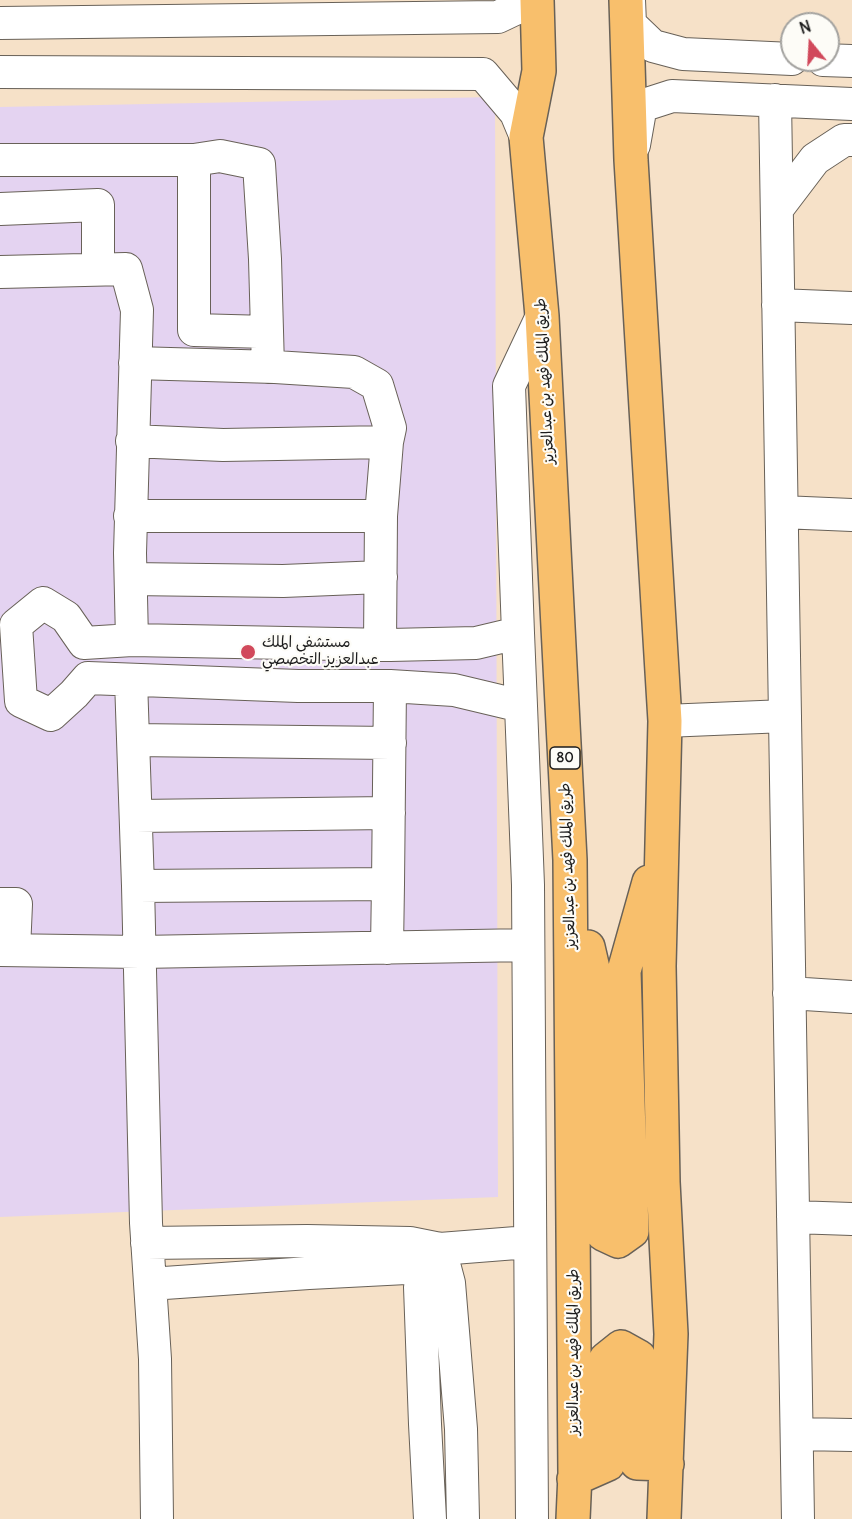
<!DOCTYPE html>
<html>
<head>
<meta charset="utf-8">
<style>
	body { margin:0 }
	#map { position:relative; width:852px; height:1519px; overflow:hidden; background:#f6e1c8; font-family:Delius,sans-serif }
	canvas { display:block }
	.north { position:absolute; left:780px; top:12px; width:60px; height:60px; box-sizing:border-box; background:#fdfcf7; border:2px solid #a3a29f; border-radius:50%; rotate:342deg; font-size:16px; font-weight:700; line-height:24px; text-align:center; color:#1c1c1c }
	.north::after { content:''; display:block; margin:auto; width:21px; height:27px; background:#d1495b; clip-path:polygon(50% 0,100% 100%,50% 72%,0 100%) }
</style>
</head>
<body>
<div id="map">
<canvas width="852" height="1519"></canvas>
<div class="north">N</div>
</div>
<script>
const ctx = document.querySelector('canvas').getContext('2d');
ctx.lineJoin = 'round';
function paint(path, color) {
  ctx.fillStyle = color;
  ctx.fill(path, 'evenodd');
}
function shape(rows) {
  const path = new Path2D();
  for (const r of rows) {
    path.moveTo(r[0], r[1]);
    for (let i = 2; i < r.length; i += 2) path.lineTo(r[i], r[i + 1]);
  }
  return path;
}
function strokePath(path, color, width, dash) {
  ctx.strokeStyle = color;
  ctx.lineWidth = width;
  ctx.lineCap = dash ? 'butt' : 'round';
  ctx.setLineDash(dash || []);
  ctx.stroke(path);
}
function label(font, color, halo, rows, align = 'center') {
  ctx.font = font + ' Delius,"Playpen Sans Arabic",sans-serif';
  ctx.lineWidth = 4.5;
  ctx.setLineDash([]);
  ctx.textBaseline = 'middle';
  ctx.strokeStyle = halo;
  ctx.fillStyle = color;
  for (const [text, x, y, turn = 0] of rows) {
    ctx.save();
    ctx.translate(x, y);
    ctx.rotate((+turn || 0) * Math.PI / 180);
    ctx.textAlign = isNaN(turn) ? turn : align;
    if (halo) ctx.strokeText(text, 0, 0);
    ctx.fillText(text, 0, 0);
    ctx.restore();
  }
}
const built = shape([
	[495,97,498,1197,0,1217,0,107]
]);
const minor = shape([
	[629,0,630,24,653,46,683,54,792,59],
	[0,23,498,17,519,7,522,0],
	[823,60,852,61],
	[0,72,483,74,516,113,526,137],
	[775,100,798,1519],
	[634,145,640,111,644,105,672,96,852,104],
	[0,160,194,160],
	[0,209,98,205,98,269],
	[777,209,815,159,844,140,852,140],
	[0,272,126,269,137,310,130,553,132,640],
	[778,305,852,308],
	[267,332,194,330,194,160,220,156,259,164,265,259,268,367],
	[132,441,223,445,387,442,390,428,377,385,354,372,275,367,135,363],
	[782,512,852,515],
	[130,516,381,516,387,442],
	[131,579,283,581,381,577],
	[518,633,521,706],
	[380,645,381,516],
	[131,680,138,886,388,884,390,686],
	[665,721,785,716],
	[133,740,390,743],
	[136,816,389,813],
	[138,886,146,1223,155,1359,157,1519],
	[0,904,16,904,14,950],
	[387,948,388,884],
	[0,950,140,952,528,945],
	[789,993,852,997],
	[793,1217,852,1219],
	[147,1243,307,1241,410,1243,440,1249,406,1268,309,1273,150,1284],
	[440,1249,449,1283,461,1429,463,1519],
	[440,1249,529,1242],
	[797,1434,852,1435],
	[430,1519,425,1424,420,1287,440,1249],
	[532,1519,528,885,521,706,454,690,390,686,298,686,88,678,74,694,51,715,21,701,16,625,43,603,66,617,84,643,132,640,390,645,476,643,518,633,509,386,542,316]
]);
const highway = shape([
	[537,0,539,71,526,137,542,316,570,860,575,1474,573,1519],
	[626,0,631,160,665,721,659,966,663,1182,671,1334,664,1519],
	[588,947,594,973,603,1234,618,1241,632,1231,624,971,649,882],
	[574,1479,608,1464,606,1359,621,1347,639,1357,637,1463,667,1464]
]);
const markers = [
	[248,652,8,"#d1495b"]
];
const shields = [
	[565,758,30]
];
const shieldNames = [
	["80",565,758]
];
const streetNames = [
	["طريق الملك فهد بن عبدالعزيز",545,381,-93],
	["طريق الملك فهد بن عبدالعزيز",568,866,-92],
	["طريق الملك فهد بن عبدالعزيز",574,1352,-90]
];
const poiNames = [
	["مستشفى الملك",262,643],
	["عبدالعزيز التخصصي",262,660]
];
paint(built, '#e4d3f1');
strokePath(minor, '#686158', 34);
strokePath(highway, '#686158', 36);
strokePath(minor, '#fff', 32);
strokePath(highway, '#f8bf6c', 33);
for (const [x, y, r, color] of markers) {
  const dot = new Path2D();
  dot.arc(x, y, r, 0, 2 * Math.PI);
  ctx.fillStyle = color;
  ctx.fill(dot);
  strokePath(dot, '#fdfcf7', 2);
}
for (const [x, y, w] of shields) {
  const box = new Path2D();
  box.roundRect(x - w / 2, y - 11, w, 22, 4.5);
  ctx.fillStyle = '#fdfcf7';
  ctx.fill(box);
  strokePath(box, '#1c1c1c', 1.5);
}
label('bold 14px', '#1c1c1c', null, shieldNames);
label('15px', '#1c1c1c', '#fdfcf7', streetNames);
label('15px', '#1c1c1c', '#fdfcf7', poiNames, 'left');
</script>
</body>
</html>
